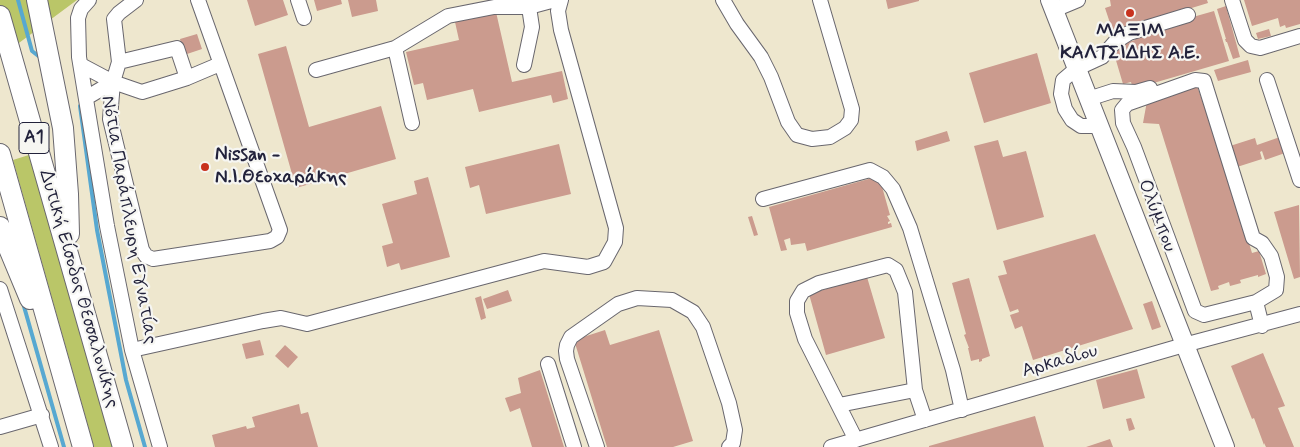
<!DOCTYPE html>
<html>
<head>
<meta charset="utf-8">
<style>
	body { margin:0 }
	canvas { display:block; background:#eee7ce }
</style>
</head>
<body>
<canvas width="1300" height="447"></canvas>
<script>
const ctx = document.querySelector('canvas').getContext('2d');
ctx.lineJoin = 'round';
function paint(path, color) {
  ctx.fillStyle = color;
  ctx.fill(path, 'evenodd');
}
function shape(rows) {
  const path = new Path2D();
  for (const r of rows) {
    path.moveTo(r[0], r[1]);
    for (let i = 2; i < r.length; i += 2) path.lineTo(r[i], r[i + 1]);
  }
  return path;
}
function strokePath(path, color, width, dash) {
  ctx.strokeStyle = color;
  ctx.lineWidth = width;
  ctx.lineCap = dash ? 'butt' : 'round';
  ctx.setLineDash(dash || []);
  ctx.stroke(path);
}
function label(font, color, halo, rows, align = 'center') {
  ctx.font = font + ' Mynerve,sans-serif';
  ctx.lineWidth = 4.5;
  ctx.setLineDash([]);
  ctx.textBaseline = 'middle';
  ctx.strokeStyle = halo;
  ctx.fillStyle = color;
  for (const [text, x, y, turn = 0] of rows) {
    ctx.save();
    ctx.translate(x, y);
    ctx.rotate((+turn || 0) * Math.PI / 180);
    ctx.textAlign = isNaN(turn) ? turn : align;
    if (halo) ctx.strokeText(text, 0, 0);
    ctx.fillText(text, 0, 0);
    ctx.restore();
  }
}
const green = shape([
	[0,0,77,0,0,57],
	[32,154,114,447,94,447,13,160]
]);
const stream = shape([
	[18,0,32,51,41,58],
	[80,106,97,230,126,380,145,447],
	[23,303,64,447]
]);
const building = shape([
	[247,0,283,0,288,15,255,26],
	[314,0,341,0,342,4,317,11],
	[348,0,376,0,378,11,352,17],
	[886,0,919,0,919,1,888,9],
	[1110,0,1207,0,1208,3,1113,32,1105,8,1111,6],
	[1244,0,1300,0,1300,24,1286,28,1285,25,1280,27,1278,18,1252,26],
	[1226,6,1240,57,1233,59,1227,42,1226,42,1225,39,1226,39,1217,9],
	[1214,11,1229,61,1133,89,1131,82,1123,84,1112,47,1135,40,1133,34],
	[496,12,512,82,562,71,568,99,553,103,551,95,479,112,473,89,427,100,423,83,414,85,406,52,459,40,455,22],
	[1269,29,1271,36,1258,39,1256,33],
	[197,34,202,49,184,55,180,39],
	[286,46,309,127,381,106,396,159,296,188,258,54],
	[1037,53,1051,103,984,123,969,73],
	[1248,60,1251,72,1218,81,1214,70],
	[1197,86,1228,173,1252,253,1259,251,1266,274,1258,277,1258,275,1240,280,1241,283,1230,286,1229,282,1218,286,1219,289,1211,291,1159,124,1143,123,1147,101],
	[947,131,950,141,917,151,915,141],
	[1280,137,1285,153,1265,160,1262,151,1260,152,1262,159,1237,167,1230,146,1255,138,1257,145],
	[998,140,1003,157,1026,151,1044,217,997,230,974,146],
	[559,144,571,194,486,214,479,185,470,188,465,167],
	[879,176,890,215,887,216,890,221,888,222,888,224,891,223,892,227,807,251,805,243,791,245,790,238,784,240,787,250,781,251,769,207],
	[428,177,450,257,401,270,399,263,387,267,382,246,393,243,382,204,417,194,414,181],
	[1299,205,1300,277,1294,279,1274,212],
	[752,216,758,235,754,236,748,217],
	[1095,234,1133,329,1033,360,1022,326,1015,329,1010,315,1019,312,1018,309,1010,312,998,276,1007,274,1003,261],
	[867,277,885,338,826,355,809,294],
	[969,278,990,356,982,359,982,361,979,362,979,359,971,361,968,348,969,348,964,335,966,334,952,283],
	[508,290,512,301,487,309,483,299],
	[481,296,486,318,481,320,475,298],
	[1152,301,1161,327,1152,330,1143,304],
	[605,330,610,345,659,330,693,441,673,447,607,447,574,340],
	[260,340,264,355,246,359,242,344],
	[285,345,298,357,288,368,275,356],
	[1263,353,1285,406,1278,408,1294,447,1266,447,1264,443,1264,445,1254,418,1252,419,1231,366],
	[1137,369,1145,398,1103,409,1096,380],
	[540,370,564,447,532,447,520,408,510,412,505,398,521,393,518,378],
	[299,404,301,414,308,412,318,447,215,447,212,435,246,426,247,429,255,427,252,417],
	[1035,416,1044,447,929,447,929,446],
	[1131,418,1135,429,1129,431,1126,419],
	[1110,439,1113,447,1086,447]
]);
const minor = shape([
	[89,0,81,9,78,18,79,57,107,226,132,350,160,447],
	[136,0,119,13,114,19,119,62,113,82,110,119,142,250,146,256,153,259,270,241,277,237,280,230,198,0],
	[298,0,304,18],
	[723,0,737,24,761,57,771,77,788,122,797,135,812,139,830,137,845,128,851,120,852,109,820,0],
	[1232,0,1245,40,1251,46,1260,48,1300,36],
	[1054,10,1078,0],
	[395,48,412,123],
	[119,62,177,48,187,78],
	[81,65,113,82,86,98],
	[524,65,532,27,529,7],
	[316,70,395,48,448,16,494,7,529,7,555,0],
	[1267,80,1300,180],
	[113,82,142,92,187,78,220,64],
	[1088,99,1113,91,1136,92,1150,88],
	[1098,126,1081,126,1072,120,1065,109,1061,94,1063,80,1076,69,1102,57,1115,42,1129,33,1188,15],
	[763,199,870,170,883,177,893,189,910,228,953,370,962,410],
	[0,289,51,447],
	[1256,302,1276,290,1277,277,1271,256,1262,243,1253,238,1204,81,1195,80,1127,104,1122,110,1123,123,1134,147,1195,311,1204,315,1256,302,1262,326],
	[132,350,263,321,281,318,307,324,544,261,588,267,604,262,615,242,616,228,561,30,558,11,561,0],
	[548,364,574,447],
	[839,405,915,390],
	[0,427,42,415],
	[856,440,805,339,797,313,797,301,803,291,819,283,888,265,896,270,905,292,915,390,925,420],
	[597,447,567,359,566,351,567,345,571,337,618,304,637,298,672,300,693,312,703,327,729,403,735,430,733,443,729,447],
	[831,447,1184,345,1300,314]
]);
const major = shape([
	[1050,0,1225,447]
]);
const highway = shape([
	[37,0,63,128,68,194,69,234],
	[0,16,123,447],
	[0,154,83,447],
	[0,227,30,299]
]);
const markers = [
	[1130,13,5,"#c8321e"],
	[205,167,5,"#c8321e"]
];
const shields = [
	[34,138,30]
];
const shieldNames = [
	["Α1",34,138]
];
const poiNames = [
	["ΜΑΞΙΜ",1130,32],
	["ΚΑΛΤΣΙΔΗΣ Α.Ε.",1130,54],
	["Nissan -",215,156,"left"],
	["Ν.Ι.Θεοχαράκης",215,178,"left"]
];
const streetNames = [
	["Ολύμπου",1156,216,69],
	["Νότια Παράπλευρη Εγνατίας",128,220,80],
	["Δυτική Είσοδος Θεσσαλονίκης",78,289,74],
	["Αρκαδίου",1060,362,-16]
];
paint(green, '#bac668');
strokePath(stream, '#57a8d1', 4);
paint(building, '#cb9b8e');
strokePath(minor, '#69676e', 16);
strokePath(major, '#69676e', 20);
strokePath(highway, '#69676e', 22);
strokePath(minor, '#fff', 14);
strokePath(major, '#fff', 18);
strokePath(highway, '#fff', 20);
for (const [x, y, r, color] of markers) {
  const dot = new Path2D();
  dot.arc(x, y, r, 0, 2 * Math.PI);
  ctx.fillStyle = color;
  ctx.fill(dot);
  strokePath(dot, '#f6f6f2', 2);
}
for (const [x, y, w] of shields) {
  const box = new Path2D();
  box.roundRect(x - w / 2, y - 15.5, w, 31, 4);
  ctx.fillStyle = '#f6f6f2';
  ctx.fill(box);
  strokePath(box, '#22223b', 1);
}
label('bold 18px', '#22223b', null, shieldNames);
label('bold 19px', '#22223b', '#f6f6f2', poiNames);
label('19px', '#22223b', '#f6f6f2', streetNames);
</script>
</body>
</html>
